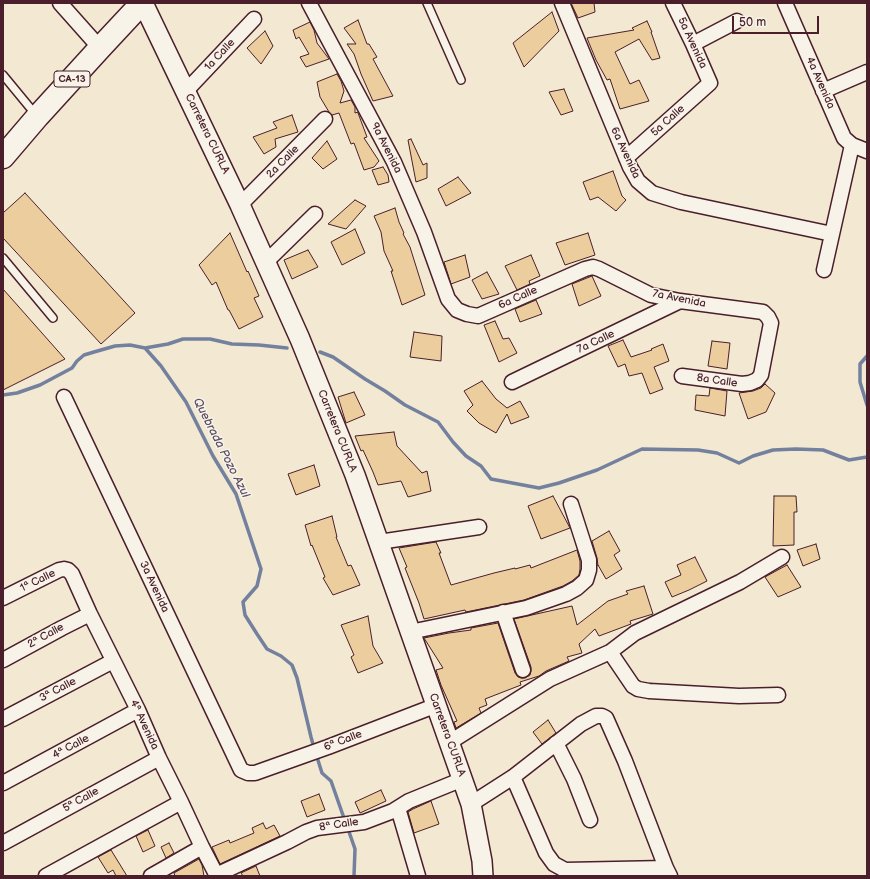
<!DOCTYPE html>
<html>
<head>
<meta charset="utf-8">
<style>
	body { margin:0 }
	#map { position:relative; width:870px; height:879px; overflow:hidden; background:#f3e8d2; font-family:"Balsamiq Sans",sans-serif }
	canvas { display:block }
	.frame { position:absolute; inset:0; border:4px solid #4a1f2b; pointer-events:none }
	.scale { position:absolute; left:732px; top:16px; width:87px; height:18px; box-sizing:border-box; border:2px solid #4a1f2b; border-top:0; padding-left:5px; font-size:12px; line-height:14px; white-space:nowrap; color:#4a1f2b; -webkit-text-stroke:3px #f7f3e8; paint-order:stroke }
</style>
</head>
<body>
<div id="map">
<canvas width="870" height="879"></canvas>
<div class="frame"></div>
<div class="scale">50 m</div>
</div>
<script>
const ctx = document.querySelector('canvas').getContext('2d');
ctx.lineJoin = 'round';
function shape(rows) {
  const path = new Path2D();
  for (const r of rows) {
    path.moveTo(r[0], r[1]);
    for (let i = 2; i < r.length; i += 2) path.lineTo(r[i], r[i + 1]);
  }
  return path;
}
function strokePath(path, color, width, dash) {
  ctx.strokeStyle = color;
  ctx.lineWidth = width;
  ctx.lineCap = dash ? 'butt' : 'round';
  ctx.setLineDash(dash || []);
  ctx.stroke(path);
}
function paint(path, color) {
  ctx.fillStyle = color;
  ctx.fill(path, 'evenodd');
}
function label(font, color, halo, rows, align = 'center') {
  ctx.font = font + ' "Balsamiq Sans",sans-serif';
  ctx.lineWidth = 3;
  ctx.setLineDash([]);
  ctx.textBaseline = 'middle';
  ctx.strokeStyle = halo;
  ctx.fillStyle = color;
  for (const [text, x, y, turn = 0] of rows) {
    ctx.save();
    ctx.translate(x, y);
    ctx.rotate((+turn || 0) * Math.PI / 180);
    ctx.textAlign = isNaN(turn) ? turn : align;
    if (halo) ctx.strokeText(text, 0, 0);
    ctx.fillText(text, 0, 0);
    ctx.restore();
  }
}
const stream = shape([
	[145,348,168,344,183,339,210,339,232,344,259,345,287,348],
	[320,352,333,357,365,379,385,391,405,405,438,422,453,442,466,456,481,466,491,479,539,488,559,483,597,470,642,449,698,450,717,453,739,463,753,456,773,450,796,449,823,450,849,460,867,457],
	[867,356,860,364,860,382,867,405],
	[3,395,17,393,40,385,72,368,77,361,84,355,94,352,115,346,130,345,145,348,161,366,186,402,213,456,236,494,261,569,257,586,243,602,245,615,257,634,267,649,281,656,292,665,297,678,311,737,314,748],
	[316,754,322,773,331,781,345,821],
	[347,826,355,849,354,876]
]);
const building = shape([
	[571,3,594,3,595,12,578,18,571,3],
	[552,12,559,31,524,67,513,43,552,12],
	[358,20,367,44,369,44,377,57,373,59,393,96,373,101,361,74,354,54,347,44,356,44,344,28,358,20],
	[647,21,652,32,651,32,660,58,652,60,639,39,615,52,630,84,639,80,649,101,620,109,610,79,607,80,596,60,587,38,634,30,632,28,647,21],
	[310,22,314,30,317,43,329,59,306,67,300,57,309,54,299,37,296,39,293,30,310,22],
	[265,31,273,46,261,64,247,48,265,31],
	[337,74,341,81,344,91,340,103,351,100,355,107,355,113,358,112,358,113,367,137,364,138,379,161,374,167,364,170,354,143,351,144,339,113,332,115,329,112,320,97,317,82,337,74],
	[564,89,573,111,561,115,549,92,564,89],
	[292,115,298,132,275,139,276,147,264,154,253,137,277,128,273,122,292,115],
	[411,139,423,165,427,163,427,178,416,182,408,140,411,139],
	[327,141,337,159,323,169,312,158,327,141],
	[383,167,388,175,389,182,378,185,372,170,383,167],
	[613,171,622,196,626,200,616,211,598,197,590,200,583,182,613,171],
	[458,177,471,193,446,206,438,189,458,177],
	[25,193,135,313,101,344,3,238,3,213,25,193],
	[355,200,366,206,346,229,328,224,355,200],
	[395,208,399,222,404,233,403,234,410,247,425,295,402,305,391,271,393,271,384,251,381,232,374,216,395,208],
	[355,229,365,253,342,265,331,242,355,229],
	[230,233,247,272,248,271,259,296,254,298,263,317,239,329,229,310,228,310,216,282,212,285,199,265,230,233],
	[588,233,595,255,565,265,556,243,588,233],
	[308,250,318,267,292,279,284,260,308,250],
	[465,255,470,277,451,284,444,262,465,255],
	[531,255,540,276,529,281,530,284,517,290,505,266,531,255],
	[487,272,499,294,482,299,472,280,487,272],
	[592,276,601,296,579,306,572,284,592,276],
	[3,289,65,359,3,390,3,289],
	[536,300,542,314,520,322,515,309,536,300],
	[495,321,503,339,509,338,517,353,499,362,484,325,495,321],
	[414,332,442,336,441,361,410,357,414,332],
	[623,340,631,357,652,350,651,349,663,344,669,361,654,367,663,389,650,394,642,373,629,376,625,364,618,367,608,346,623,340],
	[712,341,730,343,727,369,708,366,712,341],
	[482,381,496,399,507,408,520,401,529,417,511,424,507,414,496,433,479,423,467,411,473,405,464,391,482,381],
	[765,384,775,393,766,412,748,419,739,393,753,391,761,388,765,384],
	[710,388,727,391,725,416,695,410,696,395,709,396,710,388],
	[354,392,365,415,346,423,338,397,354,392],
	[394,432,397,446,422,473,427,471,431,491,408,497,401,481,378,485,373,472,363,450,361,451,355,436,394,432],
	[314,465,320,486,296,495,288,474,314,465],
	[553,496,570,528,541,539,528,506,553,496],
	[774,496,796,496,797,512,794,512,794,545,773,546,774,496],
	[332,516,337,537,336,537,348,566,351,565,360,585,333,595,323,578,325,577,312,545,311,546,305,525,332,516],
	[609,531,620,551,614,555,622,569,606,579,598,565,598,566,597,558,592,541,609,531],
	[436,542,441,553,439,553,451,585,494,573,515,568,515,569,530,565,531,568,577,550,580,561,580,569,579,575,572,581,563,586,524,600,466,612,465,610,424,619,419,603,405,568,407,567,399,548,436,542],
	[816,544,820,559,803,566,797,550,816,544],
	[695,557,707,581,689,590,672,597,665,582,681,575,677,565,695,557],
	[787,565,801,587,778,597,765,577,787,565],
	[644,586,653,614,630,621,631,624,599,636,595,629,579,644,582,653,567,657,569,661,546,671,539,676,520,682,521,685,485,699,487,705,479,708,481,713,456,728,454,722,457,721,441,685,436,670,443,668,424,638,449,633,471,630,471,628,498,623,515,673,518,677,522,678,525,678,530,675,531,671,531,667,514,619,572,606,577,625,608,601,628,594,626,591,644,586],
	[368,616,373,646,383,663,358,673,351,657,354,655,341,625,368,616],
	[548,720,556,733,542,744,533,732,548,720],
	[381,790,386,801,360,813,355,802,381,790],
	[319,794,325,810,307,817,301,801,319,794],
	[431,801,439,824,414,833,408,812,413,809,431,801],
	[263,823,266,829,274,825,280,836,220,864,212,847,229,840,230,843,254,833,252,828,263,823],
	[148,830,155,846,143,852,136,836,148,830],
	[169,843,174,853,166,858,161,847,169,843],
	[111,850,127,876,116,876,113,870,108,873,98,857,111,850],
	[199,859,202,865,204,876,175,876,174,873,199,859],
	[256,866,260,876,243,876,241,873,256,866]
]);
const service = shape([
	[427,3,461,80],
	[3,75,36,115],
	[3,258,53,318]
]);
const minor = shape([
	[60,3,100,48],
	[309,3,394,162,424,232,448,299,457,310,467,314,478,316,585,269,593,267,599,269,651,295,680,301,763,312,768,317,771,323,761,375,757,380,750,383,742,384,682,376],
	[562,3,630,167,638,181,652,193,681,202,832,234],
	[785,3,844,138,852,145,867,151],
	[693,44,737,21],
	[186,91,254,19],
	[823,91,867,72],
	[626,158,710,83,693,44,673,3],
	[240,205,325,119],
	[266,262,315,214],
	[824,270,852,145],
	[512,382,680,301],
	[64,397,241,770,248,773,255,773,328,747,437,705],
	[379,542,479,527],
	[3,598,59,570,64,569,68,570,72,574,90,614,138,710,159,758,181,802,202,847,217,876],
	[503,612,523,670],
	[410,632,526,608,566,594,577,588,586,580,589,570,589,560,571,504],
	[610,652,633,686,638,689,649,691,739,696,778,695],
	[3,660,62,628,90,614],
	[3,719,113,661],
	[450,742,550,679,610,652,635,633,740,582,782,557],
	[556,743,574,779,590,820],
	[513,777,546,853,554,864,565,870,666,868],
	[3,783,138,710],
	[471,804,513,777,581,724,596,716,602,716,606,718,625,761,666,868,670,876],
	[398,808,418,876],
	[3,843,159,758],
	[216,875,287,842,306,832,317,828,364,822,393,811,409,801,463,779],
	[46,876,181,802],
	[151,876,202,847]
]);
const secondary = shape([
	[143,3,240,205,300,339,355,475,471,804,482,861,483,876]
]);
const primary = shape([
	[3,157,38,116,100,48,142,3]
]);
const shields = [
	[72,79,36]
];
const shieldNames = [
	["CA-13",72,79]
];
const streetNames = [
	["5a Avenida",692,43,65],
	["1a Calle",220,55,-47],
	["4a Avenida",820,83,66],
	["5a Calle",668,121,-42],
	["Carretera CURLA",207,134,64],
	["9a Avenida",386,148,63],
	["6a Avenida",625,153,65],
	["2a Calle",283,162,-45],
	["6a Calle",518,298,-24],
	["7a Avenida",679,299,11],
	["7a Calle",596,342,-25],
	["8a Calle",717,381,8],
	["Carretera CURLA",337,431,68],
	["1ª Calle",38,581,-26],
	["3a Avenida",154,587,65],
	["2ª Calle",46,636,-29],
	["3ª Calle",58,690,-28],
	["4ª Avenida",144,725,65],
	["Carretera CURLA",447,735,70],
	["6ª Calle",343,741,-21],
	["4ª Calle",71,747,-28],
	["5ª Calle",81,800,-29],
	["8ª Calle",339,825,-9]
];
const waterNames = [
	["Quebrada Pozo Azul",221,448,63]
];
strokePath(stream, '#73809e', 3.5);
paint(building, '#ebcd9e');
strokePath(building, '#4a1f2b', 1);
strokePath(service, '#4a1f2b', 10);
strokePath(minor, '#4a1f2b', 17);
strokePath(secondary, '#4a1f2b', 22);
strokePath(primary, '#4a1f2b', 25);
strokePath(service, '#f7f3e8', 7);
strokePath(minor, '#f7f3e8', 14);
strokePath(secondary, '#f7f3e8', 19);
strokePath(primary, '#f7f3e8', 22);
for (const [x, y, w] of shields) {
  const box = new Path2D();
  box.roundRect(x - w / 2, y - 8, w, 16, 3);
  ctx.fillStyle = '#f7f3e8';
  ctx.fill(box);
  strokePath(box, '#4a1f2b', 1);
}
label('bold 10px', '#4a1f2b', null, shieldNames);
label('11px', '#4a1f2b', '#f7f3e8', streetNames);
label('italic 12px', '#5f4f65', '#f7f3e8', waterNames);
</script>
</body>
</html>
